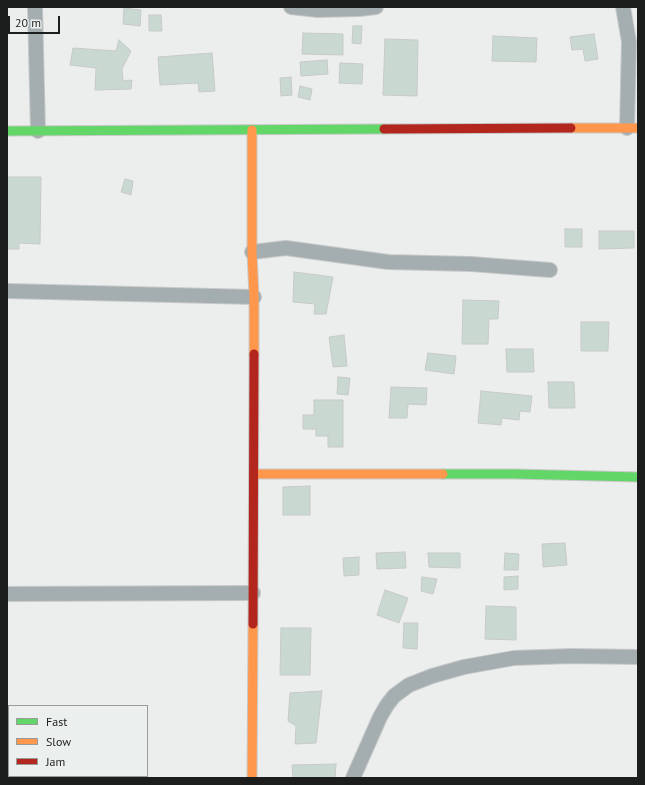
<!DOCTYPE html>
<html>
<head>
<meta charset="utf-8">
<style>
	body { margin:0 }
	#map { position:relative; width:645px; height:785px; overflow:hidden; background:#eceeed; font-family:"PT Sans",sans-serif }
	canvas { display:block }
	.frame { position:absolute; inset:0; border:8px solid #1c1d1d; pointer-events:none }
	.legend { position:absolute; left:8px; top:705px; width:140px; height:72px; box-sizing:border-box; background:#ebefee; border:1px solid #989b9a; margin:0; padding:5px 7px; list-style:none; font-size:12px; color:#1c1d1d }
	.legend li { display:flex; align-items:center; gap:8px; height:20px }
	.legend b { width:20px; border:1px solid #989b9a }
	.scale { position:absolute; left:8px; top:16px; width:52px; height:18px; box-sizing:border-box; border:2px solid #1c1d1d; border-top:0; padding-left:5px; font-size:12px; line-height:14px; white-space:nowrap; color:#1c1d1d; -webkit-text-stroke:3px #ebefee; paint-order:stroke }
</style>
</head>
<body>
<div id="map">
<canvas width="645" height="785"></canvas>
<div class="frame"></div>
<ul class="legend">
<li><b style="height:5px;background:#63d668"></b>Fast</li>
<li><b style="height:5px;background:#ff974d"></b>Slow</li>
<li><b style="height:5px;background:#b3261e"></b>Jam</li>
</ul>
<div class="scale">20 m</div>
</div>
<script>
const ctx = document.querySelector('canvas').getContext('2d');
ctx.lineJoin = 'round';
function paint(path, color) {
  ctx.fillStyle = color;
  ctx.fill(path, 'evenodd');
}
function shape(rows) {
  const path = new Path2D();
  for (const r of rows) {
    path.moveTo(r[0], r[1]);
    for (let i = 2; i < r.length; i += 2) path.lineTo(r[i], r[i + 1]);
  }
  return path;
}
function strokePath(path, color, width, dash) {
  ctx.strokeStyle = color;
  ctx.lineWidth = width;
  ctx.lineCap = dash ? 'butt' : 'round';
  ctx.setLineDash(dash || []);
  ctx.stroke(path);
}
const building = shape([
	[124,8,141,10,140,26,123,24,124,8],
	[149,15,161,15,162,31,149,31,149,15],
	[353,26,362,26,361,44,352,43,353,26],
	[303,33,343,34,343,55,302,54,303,33],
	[594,34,598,59,585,61,583,49,572,50,570,37,594,34],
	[493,36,537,38,536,62,492,61,493,36],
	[385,39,418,40,417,96,383,95,385,39],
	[119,40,131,51,122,69,123,81,132,80,131,89,95,90,96,68,70,65,73,48,116,51,119,40],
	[212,53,215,91,199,92,198,83,160,85,158,57,212,53],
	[327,60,328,74,301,76,300,62,327,60],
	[340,63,363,64,362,84,339,83,340,63],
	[291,77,292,95,281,96,280,78,291,77],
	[300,86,312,89,310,100,298,97,300,86],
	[7,177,41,177,40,244,19,243,19,249,7,249,7,177],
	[125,179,133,181,131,195,121,192,125,179],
	[565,229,582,229,582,247,565,247,565,229],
	[599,231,634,231,634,248,599,249,599,231],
	[294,272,333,277,326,314,314,314,315,304,293,302,294,272],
	[463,300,499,301,498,319,489,319,488,344,462,344,463,300],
	[581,322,609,322,608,351,581,351,581,322],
	[344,335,347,366,333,367,329,337,344,335],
	[506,349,533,349,534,372,507,372,506,349],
	[428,353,456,356,454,374,425,370,428,353],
	[338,377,350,378,348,395,337,394,338,377],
	[548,382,574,382,575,408,549,408,548,382],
	[391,387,427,388,426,405,408,404,407,418,389,418,391,387],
	[481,391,532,396,530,412,520,411,519,420,502,418,501,425,478,423,481,391],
	[314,400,343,400,343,447,328,447,328,436,316,436,316,429,303,429,303,415,314,415,314,400],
	[310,486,310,515,283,515,283,487,310,486],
	[565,543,567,565,543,567,542,544,565,543],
	[405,552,406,568,377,569,376,553,405,552],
	[428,553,460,553,460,568,429,567,428,553],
	[505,553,519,554,518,570,504,570,505,553],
	[359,557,359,575,344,576,343,558,359,557],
	[518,576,518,589,504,590,504,577,518,576],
	[422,577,437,579,433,594,421,591,422,577],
	[385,590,408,598,399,623,377,615,385,590],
	[486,606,516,607,516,640,485,639,486,606],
	[404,623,418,623,417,649,403,648,404,623],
	[281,628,311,628,310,675,280,675,281,628],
	[322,691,316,743,295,744,296,726,288,721,290,693,322,691],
	[336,764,335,778,293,778,292,765,336,764]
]);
const street = shape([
	[35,7,38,131],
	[291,7,318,10,359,9,376,7],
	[623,7,629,42,627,128],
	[252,252,286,248,388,262,471,264,550,270],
	[7,291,254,297],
	[7,594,253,593],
	[353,778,380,717,387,705,394,696,409,685,432,676,464,667,514,658,572,656,638,657]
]);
const fast = shape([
	[7,131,384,129],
	[443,474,514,474,638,477]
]);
const slow = shape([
	[571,128,638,128],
	[252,130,252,252,254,297,254,354],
	[254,474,443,474],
	[252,778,253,624]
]);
const jam = shape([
	[384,129,571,128],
	[253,624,254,354]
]);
paint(building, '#c9d9d1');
strokePath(building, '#c7c9c8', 1);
strokePath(street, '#c7c8c8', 16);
strokePath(fast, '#c7c8c8', 11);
strokePath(slow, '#c7c8c8', 11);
strokePath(jam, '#c7c8c8', 11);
strokePath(street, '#a4adaf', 14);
strokePath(fast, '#63d668', 9);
strokePath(slow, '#ff974d', 9);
strokePath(jam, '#b3261e', 9);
</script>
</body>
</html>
